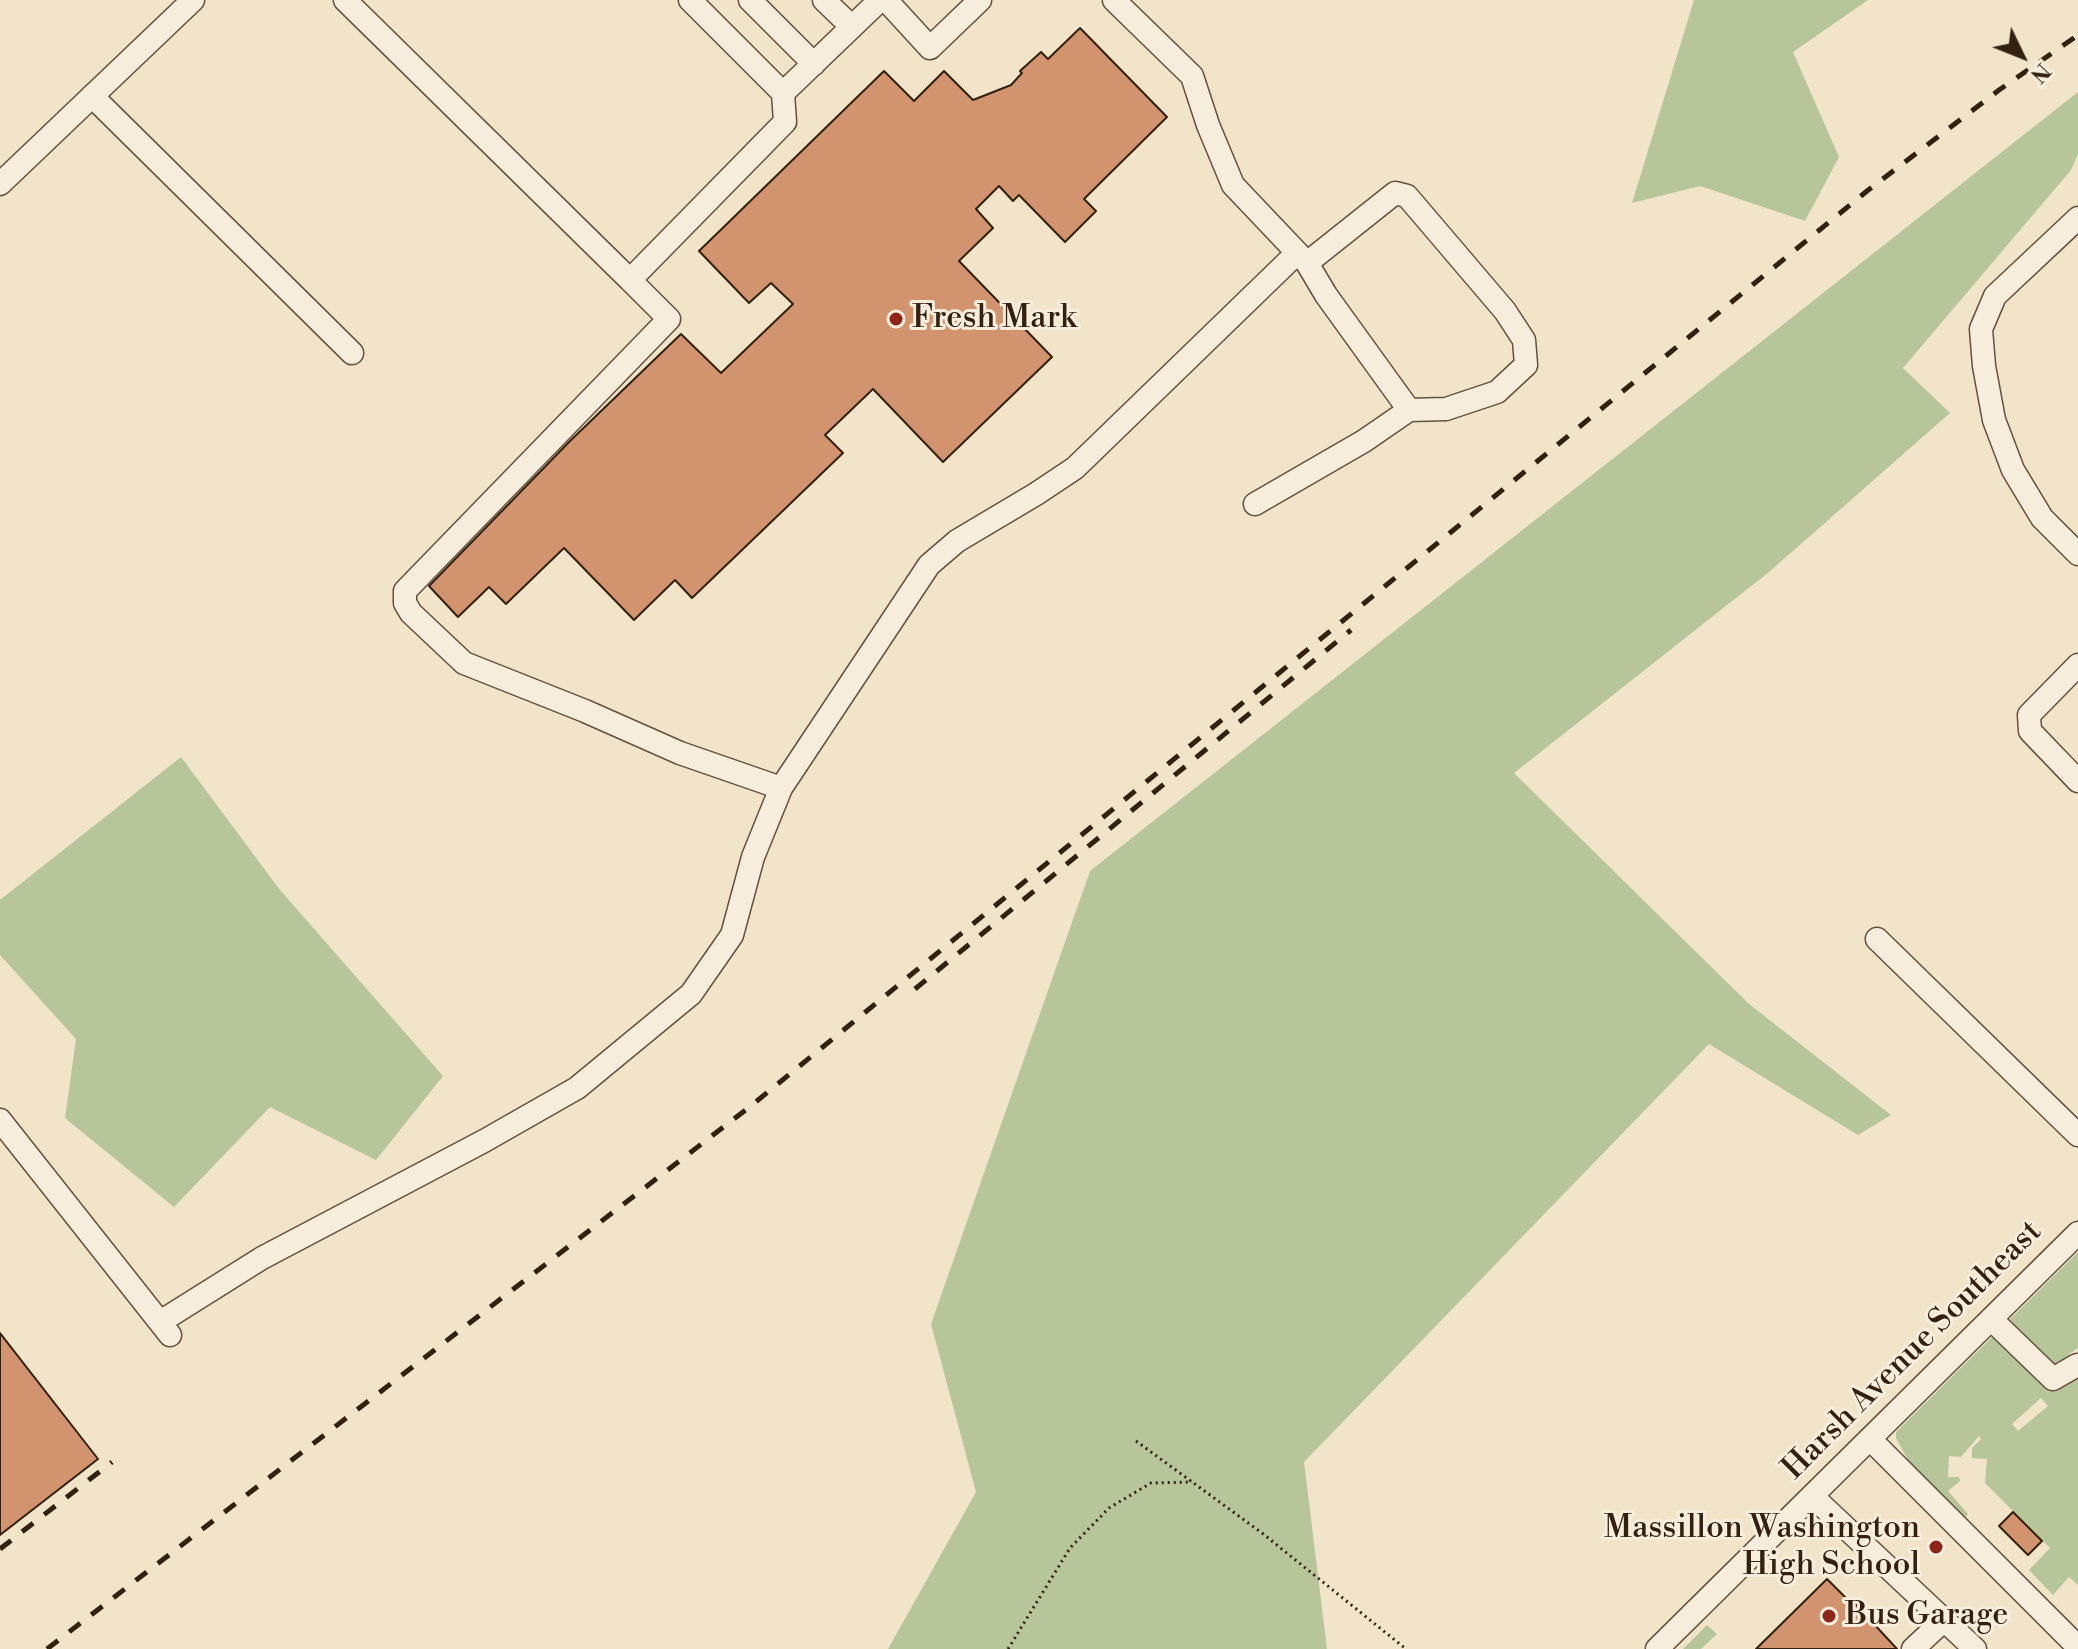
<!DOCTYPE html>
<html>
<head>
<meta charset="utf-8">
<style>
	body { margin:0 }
	#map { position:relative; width:2078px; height:1649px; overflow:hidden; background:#f2e4c9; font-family:"Libre Bodoni",serif }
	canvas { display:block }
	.north { position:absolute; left:1982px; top:16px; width:80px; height:80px; -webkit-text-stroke:6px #f7eddc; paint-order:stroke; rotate:133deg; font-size:22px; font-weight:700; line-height:32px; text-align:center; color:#332010 }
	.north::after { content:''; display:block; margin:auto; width:28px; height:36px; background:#332010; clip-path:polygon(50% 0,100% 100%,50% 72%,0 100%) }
</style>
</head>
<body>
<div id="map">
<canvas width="2078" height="1649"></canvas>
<div class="north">N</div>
</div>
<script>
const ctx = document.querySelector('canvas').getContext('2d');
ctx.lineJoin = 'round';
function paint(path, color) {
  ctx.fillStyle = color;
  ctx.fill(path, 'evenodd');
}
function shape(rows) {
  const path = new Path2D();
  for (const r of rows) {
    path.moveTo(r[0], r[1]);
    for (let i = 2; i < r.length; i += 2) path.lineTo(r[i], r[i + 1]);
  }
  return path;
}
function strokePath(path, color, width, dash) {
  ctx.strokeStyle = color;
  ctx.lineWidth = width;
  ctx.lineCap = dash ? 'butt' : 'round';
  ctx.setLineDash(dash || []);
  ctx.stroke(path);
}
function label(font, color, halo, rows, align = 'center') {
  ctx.font = font + ' "Libre Bodoni",serif';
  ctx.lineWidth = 6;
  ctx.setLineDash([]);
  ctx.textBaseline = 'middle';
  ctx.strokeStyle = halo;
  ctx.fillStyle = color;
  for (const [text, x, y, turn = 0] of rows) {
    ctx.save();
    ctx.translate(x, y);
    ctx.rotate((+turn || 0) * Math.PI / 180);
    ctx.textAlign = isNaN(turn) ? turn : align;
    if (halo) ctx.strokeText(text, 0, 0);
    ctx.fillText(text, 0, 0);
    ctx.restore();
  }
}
const green = shape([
	[1694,0,1868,0,1793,52,1839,157,1805,221,1700,186,1632,203],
	[2078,92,2078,154,2071,170,1903,368,1950,413,1769,572,1514,773,1749,1004,1891,1115,1858,1135,1709,1044,1304,1462,1327,1649,888,1649,976,1492,931,1324,1090,871],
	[181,757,280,890,443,1076,376,1160,270,1107,174,1207,65,1118,76,1039,0,955,0,900],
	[2078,1252,2078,1348,2069,1354,2078,1367,2078,1585,2069,1577,2053,1595,2029,1570,2050,1548,1985,1483,1987,1459,1972,1458,1972,1448,1981,1439,1979,1436,1961,1457,1949,1456,1948,1477,1959,1477,1960,1481,1948,1491,1968,1514,1965,1518,1908,1460,1896,1438,1896,1432],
	[2041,1398,2048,1406,2018,1431,2012,1424],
	[1707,1625,1717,1634,1701,1649,1683,1649]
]);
const building = shape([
	[1080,28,1167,117,1084,199,1096,211,1065,242,1019,195,1013,201,999,186,976,209,993,228,959,261,1052,357,943,462,873,389,825,435,843,453,692,598,675,580,634,620,564,548,506,604,489,587,458,617,429,586,570,441,681,334,721,373,793,304,771,283,749,303,699,251,884,71,914,101,944,71,973,100,1011,85,1022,73,1020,71,1041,52,1048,59,1080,28],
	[0,1333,98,1459,0,1535,0,1333],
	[2013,1512,2042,1541,2028,1555,1999,1526,2013,1512],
	[1827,1579,1848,1600,1850,1598,1897,1649,1756,1649,1827,1579]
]);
const path = shape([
	[1136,1441,1262,1533,1406,1649],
	[1008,1649,1070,1548,1109,1508,1151,1483,1192,1482]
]);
const minor = shape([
	[345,0,630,280],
	[690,0,783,93,785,122,630,280,669,319,405,591,405,603,411,613,464,663,585,711,680,753,781,788],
	[750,0,814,64],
	[824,0,852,27],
	[886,0,930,48,980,0],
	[1114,0,1192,76,1208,125,1233,185,1307,263,1326,295,1409,410,1446,409,1497,392,1526,365,1524,340,1505,311,1407,196,1395,193,1307,263],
	[783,93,880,0],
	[92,96,352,353],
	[0,184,193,0],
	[2078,218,1995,296,1981,329,1984,366,1994,420,2013,470,2042,518,2078,554],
	[1255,504,1364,441,1409,410],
	[2078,665,2029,715,2030,731,2078,781],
	[1877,939,2078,1135],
	[0,1120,170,1335],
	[1991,1319,2053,1379,2077,1365],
	[160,1322,262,1258,484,1141,577,1088,691,994,732,935,753,857,781,788,929,565,957,541,1036,494,1075,468,1297,253],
	[1870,1439,2078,1647],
	[1812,1496,1975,1649],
	[1657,1649,2078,1233],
	[1913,1649,1943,1621]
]);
const rail = shape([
	[915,989,1351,630],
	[0,1549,112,1462],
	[47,1649,752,1105,1867,191,1999,90,2078,35]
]);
const markers = [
	[896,319,8,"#8f2418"],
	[1936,1547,8,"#8f2418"],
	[1829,1616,8,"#8f2418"]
];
const poiNames = [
	["Fresh Mark",912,319],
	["Massillon Washington",1920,1529,"right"],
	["High School",1920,1566,"right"],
	["Bus Garage",1845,1616]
];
const streetNames = [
	["Harsh Avenue Southeast",1913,1351,-45]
];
paint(green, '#b6c59a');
paint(building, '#d1946e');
strokePath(building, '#332010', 2);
strokePath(minor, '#63513e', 25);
strokePath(path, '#332010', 3, [2, 4]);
strokePath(minor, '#f7eddc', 22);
strokePath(rail, '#332010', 5, [14, 14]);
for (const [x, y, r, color] of markers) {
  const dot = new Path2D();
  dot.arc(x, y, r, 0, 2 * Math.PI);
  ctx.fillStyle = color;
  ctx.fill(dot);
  strokePath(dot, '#f7eddc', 3);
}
label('32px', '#332010', '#f7eddc', poiNames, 'left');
label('32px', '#332010', '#f7eddc', streetNames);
</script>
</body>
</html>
